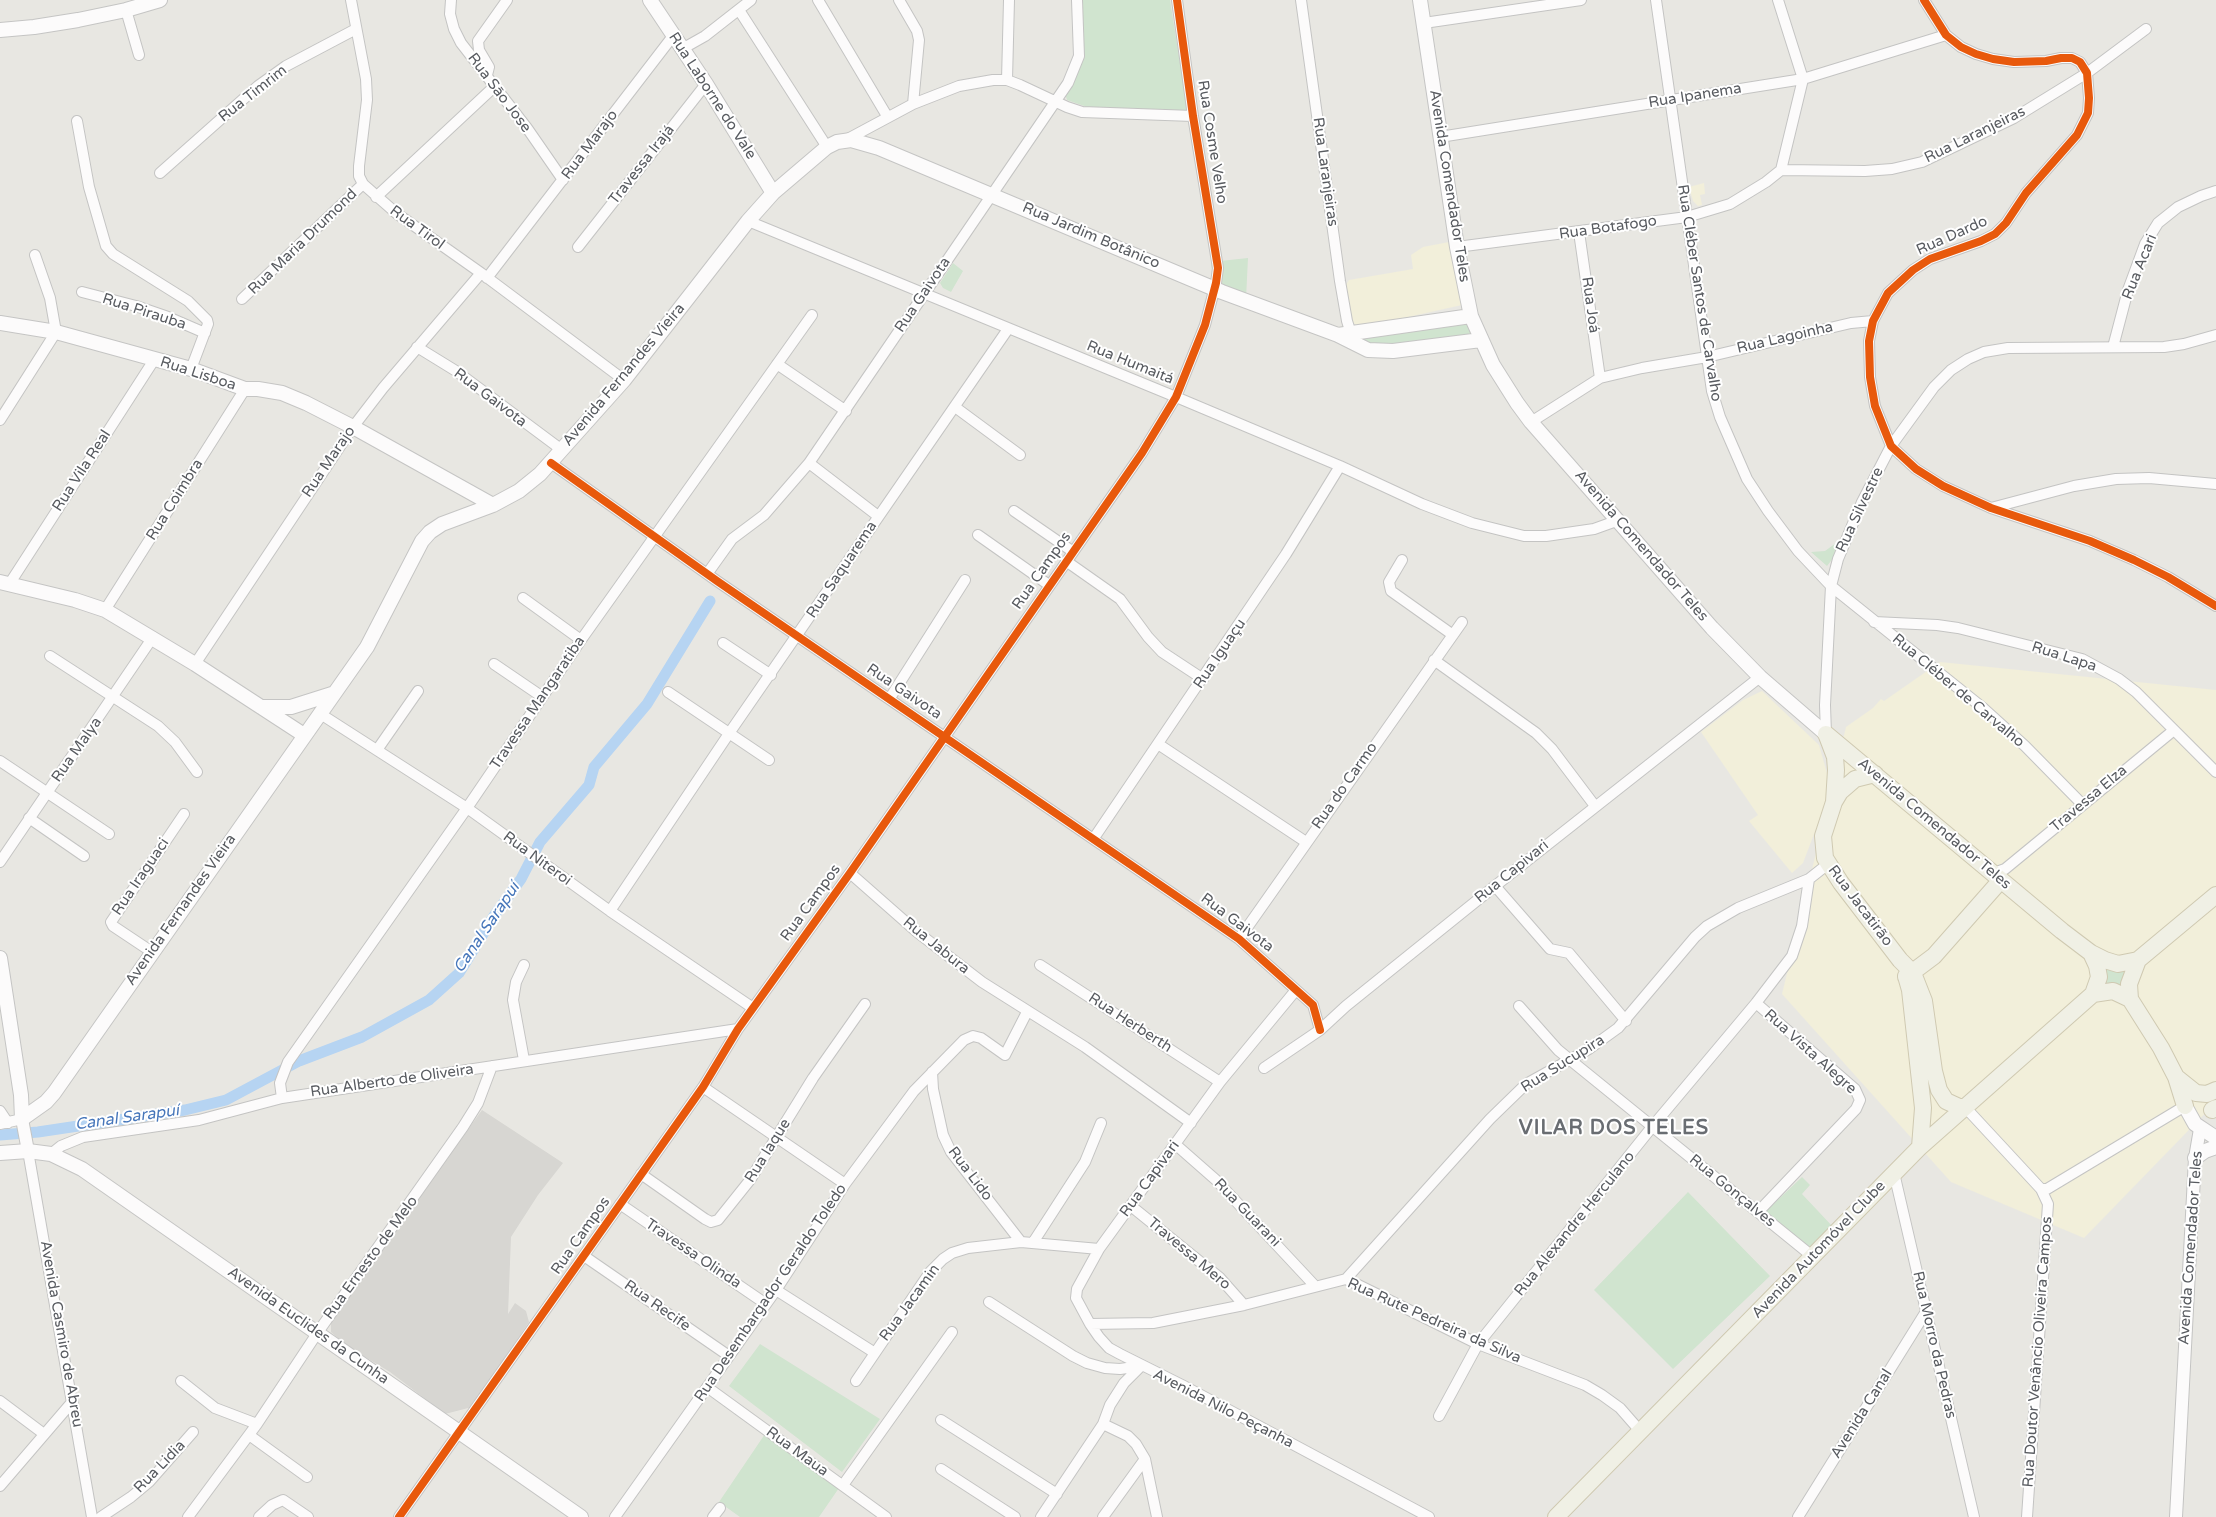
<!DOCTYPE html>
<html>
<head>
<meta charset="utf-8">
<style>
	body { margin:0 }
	canvas { display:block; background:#e8e7e2 }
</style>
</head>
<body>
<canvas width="2216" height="1517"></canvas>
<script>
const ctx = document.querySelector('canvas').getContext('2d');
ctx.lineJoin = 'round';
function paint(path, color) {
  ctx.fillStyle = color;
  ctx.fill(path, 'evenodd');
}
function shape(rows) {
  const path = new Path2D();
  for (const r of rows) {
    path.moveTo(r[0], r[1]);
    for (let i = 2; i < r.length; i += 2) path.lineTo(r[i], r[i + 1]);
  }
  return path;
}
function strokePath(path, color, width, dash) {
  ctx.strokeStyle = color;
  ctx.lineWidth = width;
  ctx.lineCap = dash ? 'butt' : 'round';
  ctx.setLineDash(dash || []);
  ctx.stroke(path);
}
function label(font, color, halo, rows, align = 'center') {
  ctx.font = font + ' "Varela Round",sans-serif';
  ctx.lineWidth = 4;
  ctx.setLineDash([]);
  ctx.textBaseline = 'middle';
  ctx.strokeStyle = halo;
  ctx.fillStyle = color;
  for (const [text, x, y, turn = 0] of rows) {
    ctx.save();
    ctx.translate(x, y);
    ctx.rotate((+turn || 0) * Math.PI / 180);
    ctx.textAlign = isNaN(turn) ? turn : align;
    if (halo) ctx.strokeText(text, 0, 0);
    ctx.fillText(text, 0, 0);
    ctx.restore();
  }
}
const commercial = shape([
	[1704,183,1705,194,1700,195,1702,205,1698,206,1693,201,1689,187],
	[1449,242,1462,305,1363,327,1358,326,1352,322,1345,286,1349,280,1413,269,1411,255,1423,247],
	[1940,662,2216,690,2216,1102,2084,1238,1951,1182,1782,994,1827,807,1819,821,1803,863,1792,873,1749,821,1758,815,1701,732,1743,700,1762,691,1819,745,1829,780,1829,798,1846,727,1873,708,1881,699,1884,701]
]);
const industrial = shape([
	[482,1110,563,1163,538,1195,511,1237,508,1314,515,1303,526,1311,529,1322,472,1407,445,1414,390,1372,347,1346,331,1332,331,1322]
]);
const green = shape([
	[1080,0,1170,0,1186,101,1186,111,1087,107,1067,100,1065,93,1076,61],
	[1248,258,1246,299,1222,292,1213,279,1211,262],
	[953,263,963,271,951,292,943,288,940,283],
	[1465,313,1474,336,1376,347,1366,344,1363,340,1363,337],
	[1836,543,1834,557,1827,566,1811,552,1825,551],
	[2129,965,2127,989,2105,984,2105,967],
	[1802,1177,1810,1185,1802,1194,1834,1228,1809,1248,1765,1212],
	[1688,1192,1770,1276,1673,1369,1594,1290],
	[760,1344,880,1419,842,1472,729,1386],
	[765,1434,839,1488,819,1517,740,1517,719,1502]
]);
const canal = shape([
	[0,1135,38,1132,185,1110,226,1100,299,1061,362,1037,429,1000,459,973,494,916,521,879,540,842,589,785,594,767,647,704,710,601]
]);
const minor = shape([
	[351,0,366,79,367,100,359,166,359,176,363,184,396,213,481,273,624,380],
	[451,0,450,14,454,29,461,43,527,128,563,180],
	[818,0,887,116],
	[899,0,917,31,919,40,913,104],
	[1301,0,1340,281,1347,321,1353,340],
	[1656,0,1712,391,1720,417,1747,479,1768,511,1798,551,1831,586,1983,708,2025,746,2083,805],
	[1924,0,1946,35,1961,47,1976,54,1993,59,2014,62,2046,61,2061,58,2072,58,2080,62,2087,73,2089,98,2088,113,2077,135,2026,193,2006,223,1995,234,1981,241,1930,259,1913,270,1888,293,1873,321,1869,341,1870,377,1875,406,1891,446,1916,469,1943,486,1991,508,2090,541,2134,560,2168,577,2216,606],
	[126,10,139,55],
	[739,10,827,147],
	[1424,23,1581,0],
	[682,49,705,36,751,0],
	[487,75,489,67,479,50,478,41,507,0],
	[1007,80,1009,0],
	[77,121,89,187,106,246,113,254,188,301,207,320,208,324,191,369],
	[1440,137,1803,79,1946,35],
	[844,141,913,104,959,86,993,80,1007,80,1020,85,1067,107,1082,112,1193,116],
	[1781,170,1865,171,1892,169,1922,162,2014,118,2087,73,2146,29],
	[160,173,258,86,286,66,356,29],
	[376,197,495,86],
	[748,221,1176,397,1340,466,1422,504,1472,523,1524,536,1546,536,1594,529,1619,520],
	[1579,232,1600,378],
	[578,247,706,84],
	[1457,247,1687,217,1730,204,1766,182,1781,170,1803,79,1778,0],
	[487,278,673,36],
	[82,292,136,306,168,317,205,333],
	[242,299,363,184],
	[417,347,456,371,562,450],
	[2113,347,2128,290,2145,244,2158,223,2178,207,2201,196,2216,191],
	[777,364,846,411],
	[955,407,1020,455],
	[0,420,56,332,50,298,35,255],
	[1531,422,1600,378,1642,368,1707,357,1851,323,1873,321],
	[551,463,717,581,1239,939,1313,1005,1320,1030],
	[809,463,878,516],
	[1991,508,2074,486,2116,479,2149,478,2216,484],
	[1014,511,1072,551],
	[978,535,1049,585],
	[1402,560,1389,582,1391,591,1453,635],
	[1066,561,1120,599,1148,637,1162,652,1203,679],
	[707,574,732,539,764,515,809,463,1068,83,1079,56,1077,0],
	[10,583,154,360],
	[523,598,581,640],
	[105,610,245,389],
	[1874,622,1937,625,1958,628,2082,659,2119,679,2136,692,2216,772],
	[723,643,771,675],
	[50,656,158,726,175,742,197,772],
	[1434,660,1536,733,1552,749,1595,806],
	[195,664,353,427,383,388,481,273],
	[494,664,541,696],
	[668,692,769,760],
	[890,698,965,580],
	[319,713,467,808,610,911,753,1008],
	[1826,734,1825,705,1831,586,1838,559,1862,502,1891,446,1934,387,1951,370,1968,359,1984,352,2008,348,2164,347,2184,344,2216,335],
	[1158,744,1306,842],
	[377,750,418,691],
	[0,761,109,834],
	[29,818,84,856],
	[1094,838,1286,554,1340,466],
	[0,862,153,637],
	[850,873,917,932,982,982,1085,1047,1191,1123],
	[1994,873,2005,869,2174,730],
	[1495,886,1550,949,1569,953,1626,1021],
	[610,911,730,732,1008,329],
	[1239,939,1462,622],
	[152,952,113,926,111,922,184,814],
	[1040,965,1220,1082],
	[1296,990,1220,1082,1099,1249,1077,1289,1076,1298,1090,1324,1099,1337,1109,1348,1120,1354,1182,1385,1429,1517],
	[1756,1003,1855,1089,1860,1100,1856,1109,1758,1212],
	[1519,1006,1558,1050,1812,1256],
	[524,1060,513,1000,516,982,524,965],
	[1264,1068,1320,1030,1346,1006,1495,886,1760,677],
	[932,1072,933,1089,943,1135,951,1152,1021,1242],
	[703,1087,845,1184],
	[282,1098,280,1083,288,1062,467,808,581,640,812,315],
	[1965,1107,2041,1189,2048,1204,2027,1517],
	[0,1111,8,1123],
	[0,1124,22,1119],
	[1175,1144,1216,1180,1315,1286],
	[28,1151,92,1517],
	[51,1154,61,1146,83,1137,199,1120,282,1098,738,1029],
	[1894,1173,1974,1517],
	[641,1174,705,1219,711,1222,718,1220,750,1180,813,1078,865,1004],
	[2041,1189,2047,1189,2185,1106],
	[620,1204,766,1304],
	[1131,1206,1220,1278,1244,1305],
	[1034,1241,1085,1162,1101,1123],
	[584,1256,729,1356],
	[1346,1279,1490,1119,1526,1084,1589,1049,1618,1028,1695,937,1707,926,1738,908,1809,879,1828,864],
	[776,1290,875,1353],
	[989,1302,1073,1356,1087,1363,1105,1368,1120,1369,1141,1366],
	[1090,1324,1153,1323,1244,1305,1346,1279,1478,1344,1585,1385,1602,1395,1620,1408,1641,1432],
	[181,1381,215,1408,257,1424],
	[856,1381,930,1272,943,1259,952,1253,968,1248,1021,1242,1099,1249],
	[707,1387,886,1517],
	[0,1401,44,1434],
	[1439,1416,1478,1344,1652,1127,1756,1003,1792,956,1802,926,1809,879],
	[941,1420,1057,1494],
	[1103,1424,1128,1436,1136,1444,1145,1459,1157,1517],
	[249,1435,307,1477],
	[941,1469,1015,1517],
	[843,1485,952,1332],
	[0,1486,73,1401],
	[101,1517,131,1497,149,1482,193,1432],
	[188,1517,257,1424,318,1332,463,1127,478,1103,492,1066],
	[259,1517,272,1505,283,1500,308,1517],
	[399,1517,703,1087,738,1029,850,873,1142,453,1176,397,1205,325,1216,283,1218,268,1193,116,1177,0],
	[615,1517,776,1290,845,1184,914,1091,964,1040,973,1036,981,1038,1005,1055,1027,1012],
	[713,1517,720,1508],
	[1041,1517,1103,1424,1110,1405,1124,1383,1141,1366],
	[1103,1517,1145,1459],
	[1798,1517,1927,1310]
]);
const tertiary = shape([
	[22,1119,28,1151],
	[2176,1517,2195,1158,2200,1129]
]);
const secondary = shape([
	[650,0,706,84,773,193],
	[1420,0,1457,247,1471,316,1493,365,1517,403,1531,422,1712,628,1760,677,1826,734],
	[0,30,34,27,78,20,126,10,160,0],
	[0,323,56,332,191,369,245,389,258,389,282,393,306,403,353,427,493,505],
	[1338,335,1471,316],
	[0,582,75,600,105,610,195,664,304,735],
	[261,707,291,707,332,694],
	[0,958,21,1095,22,1119],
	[2185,1106,2195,1124,2216,1138],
	[22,1119,46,1102,54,1093,367,647,422,541,430,532,442,524,493,505,519,491,540,474,624,380,748,221,773,193,827,147,837,142,851,140,879,148,1222,292,1338,335,1368,350,1393,351,1481,340],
	[0,1153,28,1151,51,1154,82,1169,581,1517],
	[2195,1158,2205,1151,2216,1147]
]);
const primary = shape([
	[1826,734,2062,931,2091,953,2105,960,2118,964,2138,960,2216,895],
	[1827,736,1835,757,1836,770,1834,802,1823,836,1825,858,1841,883,1900,960,1913,973,1924,1001,1934,1071,1939,1090,1946,1101,1959,1107,1965,1107],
	[1834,802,1840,792,1855,779,1875,774],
	[2091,953,2097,966,2099,977,2093,994],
	[1906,976,1910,990,1923,1108,1920,1147],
	[1906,977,1934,956,2001,880],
	[2130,999,2129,984,2138,960],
	[2176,1077,2196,1093,2207,1094,2216,1090],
	[2212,1110,2216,1108],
	[1556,1517,1920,1147,2093,994,2113,991,2130,999,2161,1048,2176,1077,2185,1106]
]);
const cycleway = shape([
	[1924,0,1946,35,1961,47,1976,54,1993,59,2014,62,2046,61,2061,58,2072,58,2080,62,2087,73,2089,98,2088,113,2077,135,2026,193,2006,223,1995,234,1981,241,1930,259,1913,270,1888,293,1873,321,1869,341,1870,377,1875,406,1891,446,1916,469,1943,486,1991,508,2090,541,2134,560,2168,577,2216,606],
	[551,463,717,581,1239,939,1313,1005,1320,1030],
	[399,1517,703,1087,738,1029,850,873,1142,453,1176,397,1205,325,1216,283,1218,268,1193,116,1177,0]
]);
const streetNames = [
	["Rua Sāo Jose",499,93,53],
	["Rua Timrim",253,94,-38],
	["Rua Laborne do Vale",712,96,57],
	["Rua Ipanema",1695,96,-9],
	["Rua Laranjeiras",1975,135,-26],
	["Rua Cosme Velho",1212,142,81],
	["Rua Marajo",590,145,-53],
	["Travessa Irajá",642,165,-52],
	["Rua Laranjeiras",1325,172,82],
	["Avenida Comendador Teles",1449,186,81],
	["Rua Tirol",417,228,36],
	["Rua Botafogo",1608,228,-8],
	["Rua Jardim Botânico",1091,236,23],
	["Rua Dardo",1952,236,-24],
	["Rua Maria Drumond",303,242,-44],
	["Rua Acari",2140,267,-68],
	["Rua Cléber Santos de Carvalho",1699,293,81],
	["Rua Gaivota",923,295,-56],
	["Rua Joá",1590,305,82],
	["Rua Pirauba",144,312,18],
	["Rua Lagoinha",1785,338,-13],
	["Rua Humaitá",1130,363,22],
	["Rua Lisboa",198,374,18],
	["Avenida Fernandes Vieira",624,375,-50],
	["Rua Gaivota",490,398,37],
	["Rua Marajo",329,462,-56],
	["Rua Vila Real",82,471,-57],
	["Rua Coimbra",175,500,-58],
	["Rua Silvestre",1860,510,-65],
	["Avenida Comendador Teles",1641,546,49],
	["Rua Saquarema",842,570,-56],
	["Rua Campos",1042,571,-55],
	["Rua Iguaçu",1220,654,-56],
	["Rua Lapa",2064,657,18],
	["Rua Cléber de Carvalho",1958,691,40],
	["Rua Gaivota",904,692,34],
	["Travessa Mangaratiba",538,703,-56],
	["Rua Malya",77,750,-55],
	["Rua do Carmo",1345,786,-55],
	["Travessa Elza",2089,799,-40],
	["Avenida Comendador Teles",1934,824,40],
	["Rua Niteroi",537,859,36],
	["Rua Capivari",1512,872,-39],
	["Rua Iraguaci",141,877,-56],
	["Rua Campos",811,903,-54],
	["Rua Jacatirão",1860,906,53],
	["Avenida Fernandes Vieira",181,910,-55],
	["Rua Gaivota",1237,923,37],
	["Rua Jabura",936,946,39],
	["Rua Herberth",1130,1023,33],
	["Rua Vista Alegre",1810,1052,42],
	["Rua Sucupira",1563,1064,-32],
	["Rua Alberto de Oliveira",392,1081,-8],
	["Rua Iaque",768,1151,-58],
	["Rua Lido",970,1174,53],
	["Rua Capivari",1150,1179,-54],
	["Rua Gonçalves",1732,1191,39],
	["Rua Guarani",1247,1213,46],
	["Rua Alexandre Herculano",1575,1224,-51],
	["Rua Campos",581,1236,-55],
	["Avenida Comendador Teles",2191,1248,-86],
	["Avenida Automóvel Clube",1819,1250,-46],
	["Travessa Olinda",693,1254,34],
	["Travessa Mero",1189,1254,40],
	["Rua Ernesto de Melo",371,1258,-54],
	["Rua Desembargador Geraldo Toledo",771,1293,-56],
	["Rua Jacamin",910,1303,-54],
	["Rua Recife",657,1306,35],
	["Rua Rute Pedreira da Silva",1434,1321,24],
	["Avenida Euclides da Cunha",308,1326,35],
	["Avenida Casmiro de Abreu",61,1334,80],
	["Rua Morro da Pedras",1934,1345,77],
	["Rua Doutor Venâncio Oliveira Campos",2038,1352,-86],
	["Avenida Nilo Peçanha",1223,1409,27],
	["Avenida Canal",1862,1414,-58],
	["Rua Maua",797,1452,36],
	["Rua Lidia",160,1467,-46]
];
const waterNames = [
	["Canal Sarapuí",487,928,-56],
	["Canal Sarapuí",127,1118,-8]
];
const districtNames = [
	["VILAR DOS TELES",1614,1129]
];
paint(commercial, '#f2efda');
paint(industrial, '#d7d6d2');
paint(green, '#d0e4cf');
strokePath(canal, '#b6d4f2', 11);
strokePath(minor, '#c4c4c3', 12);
strokePath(tertiary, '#c4c4c3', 14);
strokePath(secondary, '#c5c5c4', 16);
strokePath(primary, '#cfc9b1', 18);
strokePath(minor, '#fcfbfb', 10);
strokePath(tertiary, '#fcfbfb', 12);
strokePath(secondary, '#fcfbfb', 14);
strokePath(primary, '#f0f0e5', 16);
strokePath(cycleway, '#e8590c', 8);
label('15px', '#585b60', '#fff', streetNames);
label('italic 16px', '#4676ba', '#fff', waterNames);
ctx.letterSpacing = '1px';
label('bold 20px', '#696d72', '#fff', districtNames);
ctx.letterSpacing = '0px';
</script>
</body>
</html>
